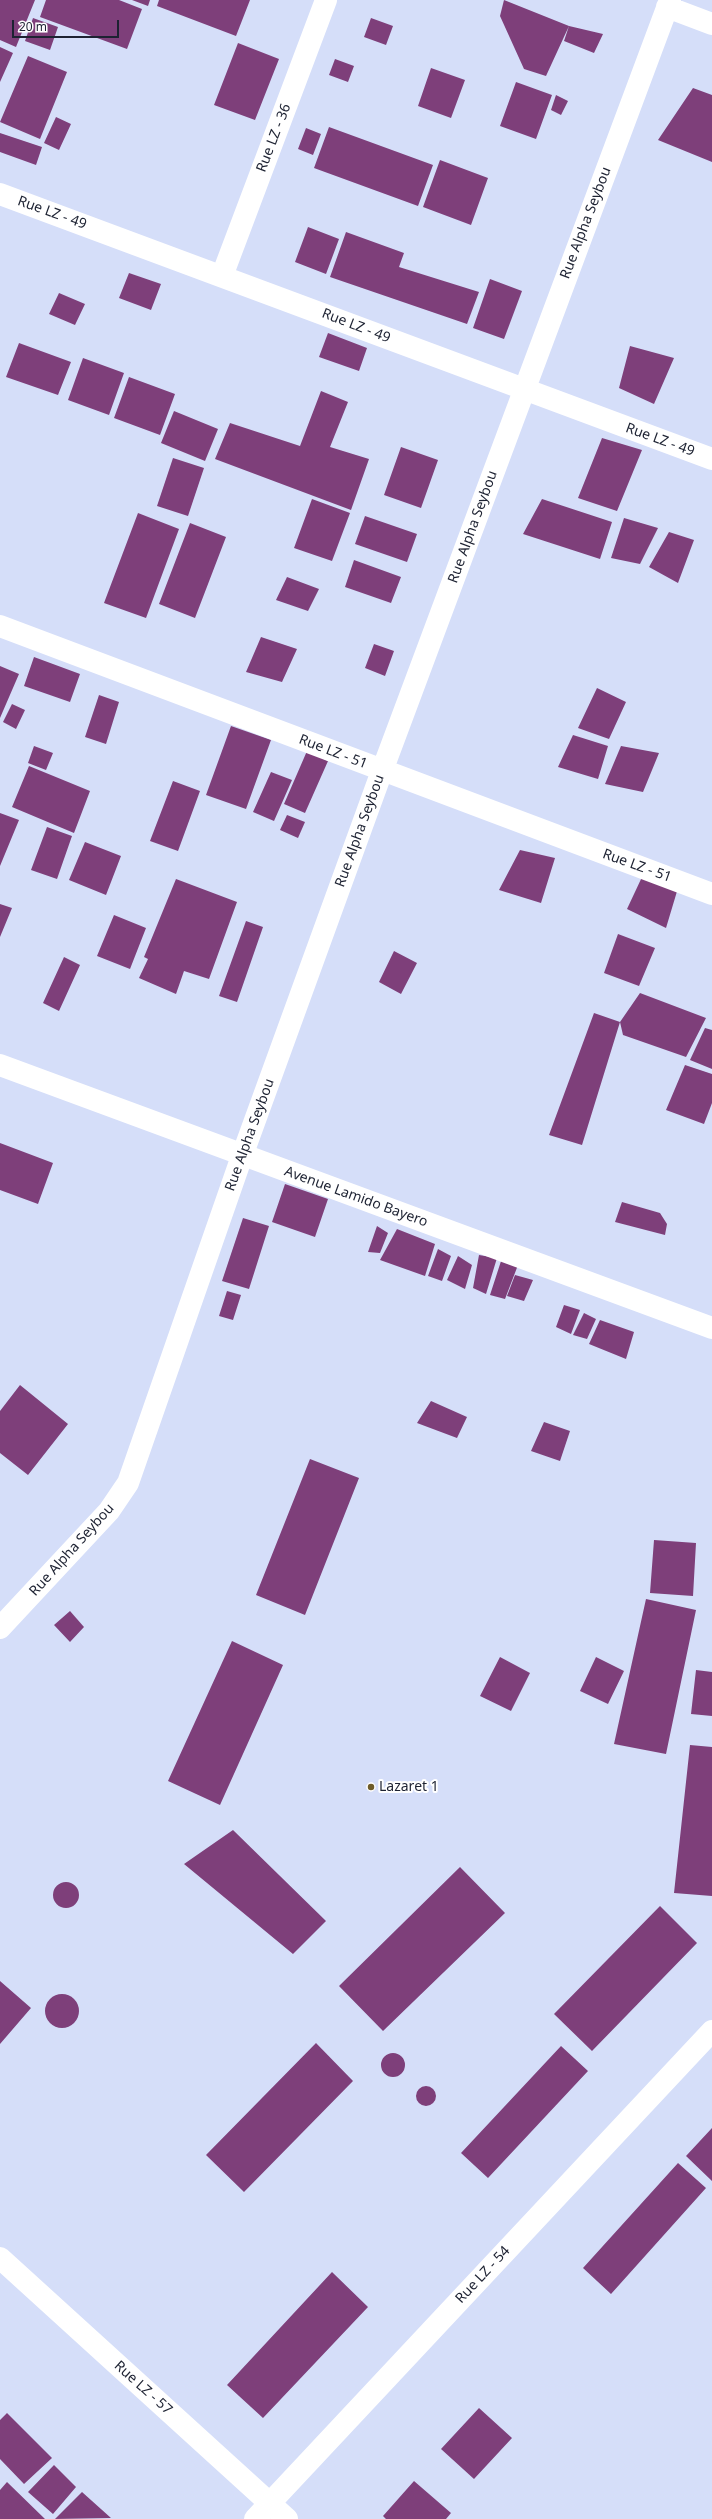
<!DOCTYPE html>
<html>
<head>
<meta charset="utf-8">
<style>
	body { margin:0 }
	#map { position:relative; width:712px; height:2519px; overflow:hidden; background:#d5def9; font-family:"Noto Sans",sans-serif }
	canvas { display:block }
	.scale { position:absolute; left:12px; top:20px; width:107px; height:18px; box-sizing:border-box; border:2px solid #1d2232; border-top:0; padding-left:5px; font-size:12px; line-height:14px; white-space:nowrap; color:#1d2232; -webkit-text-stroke:3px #fff; paint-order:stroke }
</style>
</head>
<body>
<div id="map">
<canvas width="712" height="2519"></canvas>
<div class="scale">20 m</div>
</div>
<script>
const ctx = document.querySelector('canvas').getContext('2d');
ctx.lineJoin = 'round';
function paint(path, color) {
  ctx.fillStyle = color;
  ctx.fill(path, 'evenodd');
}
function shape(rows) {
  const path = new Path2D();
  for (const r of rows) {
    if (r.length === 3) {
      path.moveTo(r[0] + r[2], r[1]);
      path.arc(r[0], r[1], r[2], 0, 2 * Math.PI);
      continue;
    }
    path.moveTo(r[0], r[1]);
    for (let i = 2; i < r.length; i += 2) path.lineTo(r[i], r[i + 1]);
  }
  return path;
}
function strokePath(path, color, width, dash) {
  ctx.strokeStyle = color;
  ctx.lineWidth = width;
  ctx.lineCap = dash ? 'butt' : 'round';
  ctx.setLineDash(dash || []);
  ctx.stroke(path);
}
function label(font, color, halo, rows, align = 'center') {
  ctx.font = font + ' "Noto Sans",sans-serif';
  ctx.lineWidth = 4;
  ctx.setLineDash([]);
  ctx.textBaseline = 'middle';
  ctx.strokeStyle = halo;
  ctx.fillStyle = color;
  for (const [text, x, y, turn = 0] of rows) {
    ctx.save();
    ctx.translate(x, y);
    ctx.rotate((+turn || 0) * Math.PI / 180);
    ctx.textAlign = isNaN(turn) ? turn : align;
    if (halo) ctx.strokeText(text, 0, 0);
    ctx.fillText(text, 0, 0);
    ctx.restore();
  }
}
const building = shape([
	[0,0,35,0,16,47,0,40],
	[46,0,119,0,142,9,127,49,40,17],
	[132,0,150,0,148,6],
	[159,0,250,0,236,36,157,6],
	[504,0,569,26,603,34,594,53,564,41,569,26,546,76,524,69,500,16],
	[33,18,58,27,50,50,25,41],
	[371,18,393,26,386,45,364,37],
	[238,43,279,59,255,120,214,105],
	[0,47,13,53,0,82],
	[28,56,67,72,40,139,0,122],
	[335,59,354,66,348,82,329,75],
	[431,68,465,80,451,118,418,106],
	[516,82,552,95,536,139,500,126],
	[693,88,712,95,712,162,658,140],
	[556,95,568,101,561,115,551,110],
	[56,117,71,124,59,150,44,143],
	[329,127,433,165,418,206,314,168],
	[306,128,321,134,313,155,298,149],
	[0,133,42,147,36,165,0,152],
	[440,160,488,178,471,225,423,207],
	[308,227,339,239,326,274,295,262],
	[346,232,404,253,399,267,479,292,467,324,330,277],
	[129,273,161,284,151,310,119,298],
	[490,279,522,291,504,339,473,328],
	[59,293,85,304,75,325,49,314],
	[328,333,367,348,359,371,319,357],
	[19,343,71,362,58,395,6,377],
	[630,346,674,358,654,404,619,388],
	[83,358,124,373,109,415,68,400],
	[129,377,175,394,160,435,114,418],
	[321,391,348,402,330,447,369,459,351,510,215,459,230,423,300,446],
	[174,411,218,429,205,461,161,443],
	[602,438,642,450,617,511,578,498],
	[401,447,438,460,421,508,384,495],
	[173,458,204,468,188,516,157,506],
	[312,499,350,513,332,561,294,548],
	[542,499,612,522,600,559,523,534],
	[138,513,179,529,146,618,104,603],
	[365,516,417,534,407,562,355,544],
	[624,518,658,528,640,564,611,558],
	[190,523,226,537,195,618,159,604],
	[669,532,694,540,678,583,649,567],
	[354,560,401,577,391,603,345,587],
	[287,577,319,589,308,611,276,600],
	[261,637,297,649,282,682,246,672],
	[374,644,394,651,385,676,365,668],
	[34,657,80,674,70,702,24,686],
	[0,666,19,674,0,718],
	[597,688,626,702,609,739,578,728],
	[99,695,119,702,106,744,85,737],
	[12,704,25,710,16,729,3,722],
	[231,726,271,740,246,809,206,795],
	[573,735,608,746,598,779,558,767],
	[34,746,53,753,46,770,28,763],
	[621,746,659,753,643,792,605,784],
	[307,751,328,761,305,813,284,804],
	[29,766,90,791,74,833,12,807],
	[271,772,292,780,274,821,253,812],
	[173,781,200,791,178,851,150,841],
	[0,813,19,820,0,866],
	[287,815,305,822,298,838,280,830],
	[47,827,72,836,57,879,31,870],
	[85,842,121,856,106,895,69,880],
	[520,850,555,858,541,903,499,890],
	[642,877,678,888,666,928,627,909],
	[176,879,237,902,209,979,184,971,176,994,139,978,148,959,144,957],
	[0,904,12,908,0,937],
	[114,915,146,928,130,969,97,956],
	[246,921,263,927,237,1002,219,996],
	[618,934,655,948,639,986,604,973],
	[394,951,417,963,401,994,379,982],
	[64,957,80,965,59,1011,43,1003],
	[640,993,706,1018,686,1057,623,1035,620,1022],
	[594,1013,620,1022,582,1145,549,1135],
	[705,1028,712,1030,712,1069,690,1060],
	[685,1065,712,1074,712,1103,704,1124,666,1110],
	[0,1143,53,1163,38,1204,0,1190],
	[285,1184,328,1199,315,1237,272,1222],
	[622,1202,660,1213,667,1224,665,1235,615,1222],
	[243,1218,269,1226,249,1289,222,1281],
	[377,1226,388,1233,380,1253,368,1252],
	[397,1229,435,1244,425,1276,380,1260],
	[438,1249,451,1256,442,1281,428,1276],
	[479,1255,497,1258,486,1294,473,1288],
	[458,1256,472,1265,465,1289,447,1280],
	[502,1258,518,1265,505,1299,490,1295],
	[515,1275,533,1280,524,1301,507,1296],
	[227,1291,241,1295,233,1320,219,1316],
	[564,1305,580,1310,571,1334,556,1327],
	[584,1313,596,1319,587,1339,573,1335],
	[600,1320,634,1332,626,1359,589,1344],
	[20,1385,68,1424,28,1475,0,1453,0,1411],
	[431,1401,467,1417,457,1438,417,1423],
	[544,1422,570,1431,560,1461,531,1451],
	[310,1459,359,1478,305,1615,256,1595],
	[654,1540,696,1543,693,1596,650,1593],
	[646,1599,696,1610,666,1754,614,1744],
	[70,1611,84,1627,70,1642,54,1625],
	[232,1641,283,1665,220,1805,168,1781],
	[500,1657,530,1673,511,1711,480,1696],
	[596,1657,624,1671,608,1704,580,1691],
	[696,1670,712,1672,712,1716,691,1714],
	[690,1745,712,1747,712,1896,674,1893],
	[233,1830,326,1921,293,1954,184,1864],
	[460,1867,505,1913,383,2031,339,1986],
	[66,1895,13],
	[660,1906,697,1943,592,2051,554,2014],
	[0,1981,31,2008,0,2044],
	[62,2011,17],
	[316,2043,353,2081,244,2192,206,2155],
	[561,2046,588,2071,488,2178,461,2153],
	[393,2065,12],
	[426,2096,10],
	[712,2128,712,2181,686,2156],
	[678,2163,706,2188,611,2294,583,2268],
	[332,2272,368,2307,263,2418,227,2385],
	[479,2408,512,2438,474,2479,441,2449],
	[7,2413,52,2458,24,2484,0,2459,0,2420],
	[54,2465,76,2487,53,2514,28,2492],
	[414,2481,451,2513,446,2519,386,2519,383,2516],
	[7,2482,45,2519,0,2519,0,2490],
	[82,2492,111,2518,55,2519]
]);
const minor = shape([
	[667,7,712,24],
	[0,194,712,459],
	[222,276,326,0],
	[0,626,712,894],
	[0,1628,109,1511,128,1483,242,1156,382,771,670,0],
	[0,2258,287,2519],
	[255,2519,712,2031]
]);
const tertiary = shape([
	[0,1065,712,1328]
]);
const markers = [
	[371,1787,4,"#6e5c2a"]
];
const streetNames = [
	["Rue LZ - 36",274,138,-69],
	["Rue LZ - 49",52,213,20],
	["Rue Alpha Seybou",586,223,-69],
	["Rue LZ - 49",356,326,21],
	["Rue LZ - 49",660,440,20],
	["Rue Alpha Seybou",473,527,-70],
	["Rue LZ - 51",333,752,21],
	["Rue Alpha Seybou",360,831,-70],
	["Rue LZ - 51",637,866,20],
	["Rue Alpha Seybou",250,1135,-70],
	["Avenue Lamido Bayero",356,1197,20],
	["Rue Alpha Seybou",72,1550,-48],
	["Rue LZ - 54",483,2275,-47],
	["Rue LZ - 57",143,2388,42]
];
const poiNames = [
	["Lazaret 1",379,1787]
];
paint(building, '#7e3f7a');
strokePath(minor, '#fff', 22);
strokePath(tertiary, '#fff', 22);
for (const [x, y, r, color] of markers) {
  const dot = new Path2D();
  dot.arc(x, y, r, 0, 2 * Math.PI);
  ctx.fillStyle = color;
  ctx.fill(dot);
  strokePath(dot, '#fff', 1.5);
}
label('14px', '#1d2232', '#fff', streetNames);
label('14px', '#1d2232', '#fff', poiNames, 'left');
</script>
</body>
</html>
